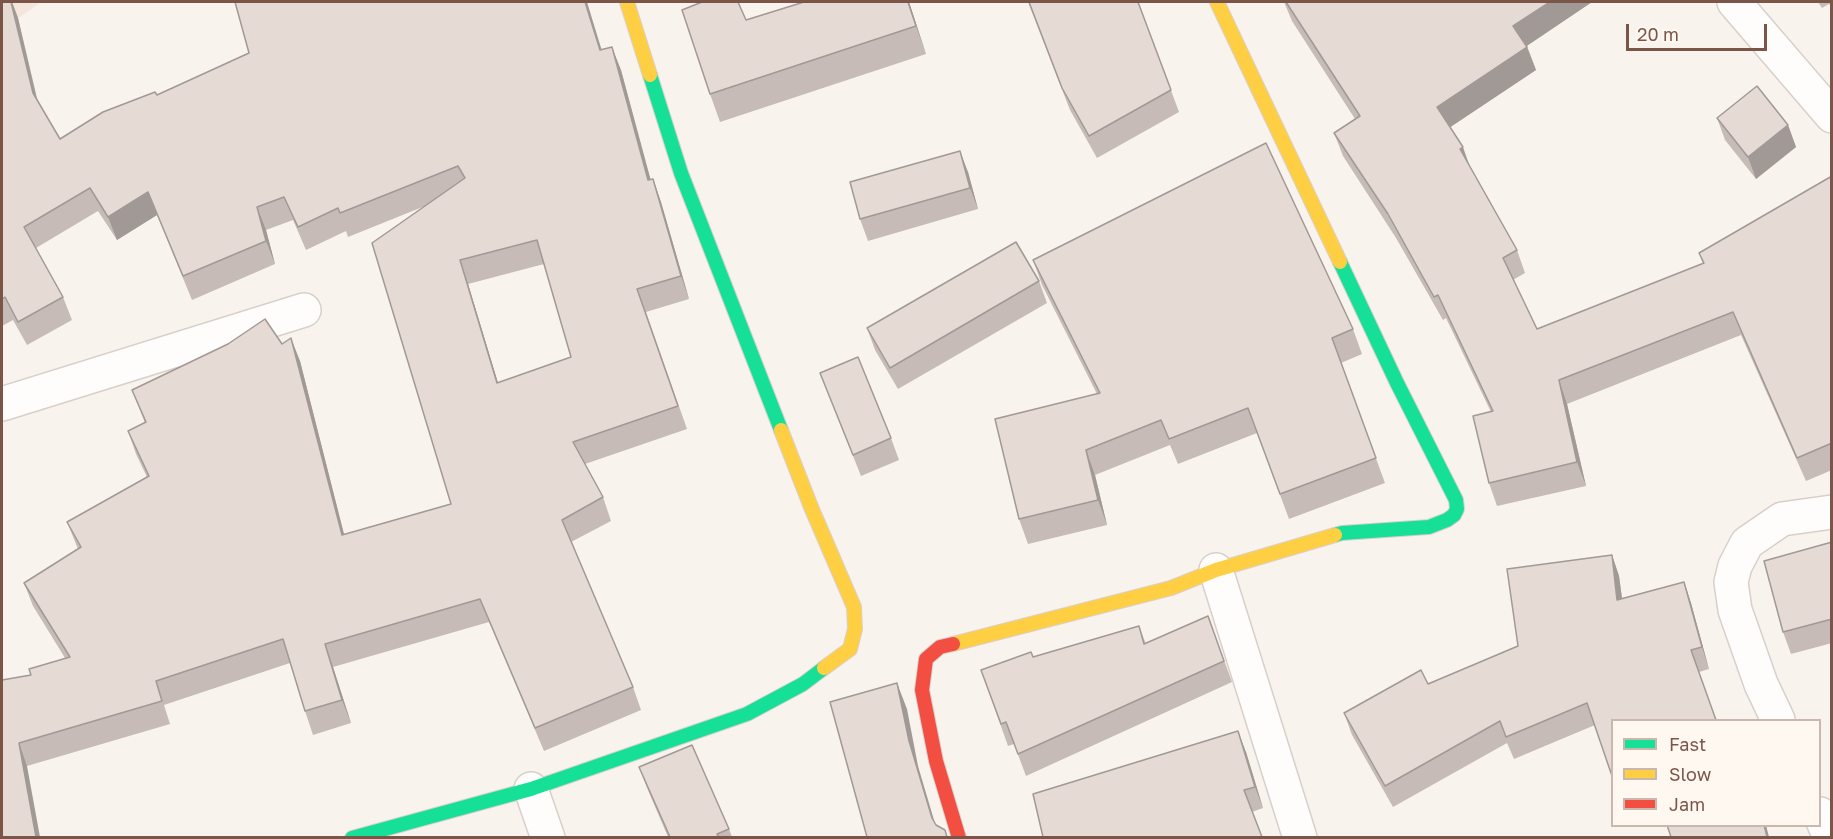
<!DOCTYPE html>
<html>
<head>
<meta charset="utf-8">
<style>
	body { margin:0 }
	#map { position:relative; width:1833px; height:839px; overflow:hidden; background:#f9f3ee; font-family:"Golos Text",sans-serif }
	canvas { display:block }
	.frame { position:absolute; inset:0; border:3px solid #7c5549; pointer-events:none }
	.legend { position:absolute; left:1611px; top:719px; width:210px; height:108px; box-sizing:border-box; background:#fff8f1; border:2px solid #cbb7ae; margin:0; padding:8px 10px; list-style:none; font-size:18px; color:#7c5549 }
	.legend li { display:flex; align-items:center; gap:12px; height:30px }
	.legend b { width:30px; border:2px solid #cbb7ae }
	.scale { position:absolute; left:1626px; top:24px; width:141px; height:27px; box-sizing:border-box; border:3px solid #7c5549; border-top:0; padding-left:8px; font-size:18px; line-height:21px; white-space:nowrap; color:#7c5549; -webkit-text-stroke:4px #fff8f1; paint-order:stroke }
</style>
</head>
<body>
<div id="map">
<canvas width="1833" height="839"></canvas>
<div class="frame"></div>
<ul class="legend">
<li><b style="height:8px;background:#16e098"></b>Fast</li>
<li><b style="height:8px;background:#ffcf43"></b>Slow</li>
<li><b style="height:8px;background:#f24e42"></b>Jam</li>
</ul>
<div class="scale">20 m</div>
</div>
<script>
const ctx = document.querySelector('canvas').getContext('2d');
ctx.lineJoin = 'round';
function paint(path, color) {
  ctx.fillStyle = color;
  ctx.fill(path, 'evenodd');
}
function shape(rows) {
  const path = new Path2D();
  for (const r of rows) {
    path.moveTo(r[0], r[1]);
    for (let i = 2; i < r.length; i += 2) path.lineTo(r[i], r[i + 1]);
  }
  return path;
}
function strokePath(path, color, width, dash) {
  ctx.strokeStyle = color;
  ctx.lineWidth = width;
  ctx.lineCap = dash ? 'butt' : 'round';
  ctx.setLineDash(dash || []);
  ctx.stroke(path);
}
const residential = shape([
	[2,2,41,2,2,30]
]);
const street = shape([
	[1734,2,1832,116],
	[2,404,304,310],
	[1216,570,1300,838],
	[1778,720,1761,684,1735,610,1731,582,1735,566,1747,543,1782,519,1832,512],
	[531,789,548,838],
	[1820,814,1830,838]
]);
const fast = shape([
	[650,75,681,173,781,430],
	[1335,535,1342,533,1429,527,1447,520,1454,515,1457,509,1456,500,1397,383,1340,262],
	[352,838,531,789,747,714,803,684,824,668]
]);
const slow = shape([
	[627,2,650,75],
	[1217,2,1340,262],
	[781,430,811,507,854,607,855,629,850,649,824,668],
	[953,644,1171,588,1216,570,1335,535]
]);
const jam = shape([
	[953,644,940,647,926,659,922,690,936,761,959,838]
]);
const wall = shape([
	[2,2,12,2,18,18,38,102,60,139,249,53,601,50,621,70,650,180,653,179,661,202,689,299,646,312,687,429,585,464,603,497,611,521,571,542,633,687,641,710,544,751,489,622,333,667,351,723,313,735,305,711,290,663,164,705,170,724,27,766,2,837,31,675,65,658,33,606,24,583,78,549,67,522,147,477,136,454,128,431,145,423,132,390,282,344,300,361,344,534,451,504,425,206,348,237,346,231,306,250,293,220,266,230,275,264,192,300,157,215,117,240,98,211,36,248,63,297,72,320,27,345,13,320,2,326],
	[544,264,571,357,498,383,468,284],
	[909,2,926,54,720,122,710,94,746,20],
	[1028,2,1138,2,1179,112,1097,158,1070,110],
	[1284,2,1592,2,1527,46,1536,70,1450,127,1470,166,1517,250,1525,273,1513,280,1537,329,1703,264,1699,253,1832,176,1832,470,1806,481,1741,335,1567,404,1586,486,1497,506,1489,483,1491,412,1446,318,1443,320,1396,238,1343,156,1334,133,1355,119,1292,21],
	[1818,2,1832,2,1832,7,1829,4,1822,8],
	[1717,118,1788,125,1796,147,1756,179,1725,140],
	[968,172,978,209,868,241,860,219],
	[1033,260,1353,329,1362,354,1341,363,1385,483,1289,519,1257,433,1178,464,1170,445,1095,475,1107,525,1028,544,1019,519,1097,394,1042,285],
	[1039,281,1047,303,898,389,875,350,867,328],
	[820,373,891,438,899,460,861,476],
	[1832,542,1832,643,1791,654,1783,632],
	[1612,555,1619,576,1622,598,1684,582,1691,603,1709,669,1699,672,1595,725,1514,759,1507,743,1393,807,1352,735,1344,713,1428,684,1518,646],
	[1208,616,1232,682,1026,776,1014,744,1008,746,981,670,1033,657,1139,626,1146,644],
	[1246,752,1263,808,1252,812,1043,837],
	[639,767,729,829,732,837,668,837,647,788]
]);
const shadedWall = shape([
	[11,2,12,2,18,18,41,117,33,93],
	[585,2,587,2,609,74,600,50],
	[908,2,909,2,926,54,916,26],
	[1550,2,1592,2,1522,49,1513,26],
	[612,47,621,70,657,203,648,180],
	[1527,47,1536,70,1446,130,1437,107],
	[1788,125,1796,147,1756,179,1748,157],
	[1463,147,1471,170,1460,149],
	[960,151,968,172,978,209,970,188],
	[653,179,661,202,689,299,681,276],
	[148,192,157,215,117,240,108,217],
	[257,207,266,230,275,264,266,241],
	[460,260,468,284,505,406,497,383],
	[291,338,300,361,350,558,342,535],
	[1559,380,1567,404,1586,486,1577,462],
	[1086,450,1095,475,1107,525,1098,500],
	[1612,555,1619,576,1625,621,1617,600],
	[1684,582,1691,603,1709,669,1702,647],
	[325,644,333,667,351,723,342,700],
	[897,683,907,709,918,766,939,837,932,818,909,741],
	[1238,731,1246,752,1263,808,1255,787],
	[19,743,27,766,40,837,36,837],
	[1764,825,1766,825,1769,837,1767,837]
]);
const building = shape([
	[2,2,11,2,33,93,60,139,103,112,155,92,157,95,249,53,235,2,585,2,600,50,612,47,648,180,653,179,681,276,637,289,678,406,573,442,603,497,562,520,633,687,535,728,480,599,325,644,342,700,305,711,283,639,156,681,162,701,19,743,36,837,2,837,2,680,31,675,29,669,70,657,24,583,81,547,67,522,149,476,128,431,146,422,132,390,228,344,265,319,282,344,291,338,342,535,451,504,372,243,465,178,458,166,340,213,338,208,298,227,284,197,257,207,266,241,183,276,148,192,108,217,90,188,24,227,63,297,18,322,5,297,2,299,2,2],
	[537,240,571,357,497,383,460,260,537,240],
	[702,2,738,2,746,20,804,2,908,2,916,26,710,94,682,10,702,2],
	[1029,2,1138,2,1171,90,1089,136,1062,88,1029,2],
	[1286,2,1550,2,1513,26,1527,47,1437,107,1463,147,1460,149,1517,250,1503,258,1537,329,1704,263,1699,253,1832,176,1832,443,1797,458,1733,312,1559,380,1577,462,1489,483,1473,416,1493,411,1438,295,1434,297,1388,214,1334,133,1360,116,1286,2],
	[1757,86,1788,125,1748,157,1717,118,1757,86],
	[1266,143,1353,329,1332,338,1376,458,1280,494,1248,408,1169,439,1161,420,1086,450,1098,500,1019,519,995,419,1100,393,1033,260,1266,143],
	[960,151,970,188,860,219,850,182,960,151],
	[1016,242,1039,281,890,368,867,328,1016,242],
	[858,357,891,438,853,455,820,373,858,357],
	[1832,542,1832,619,1783,632,1764,561,1832,542],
	[1612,555,1617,600,1684,582,1702,647,1691,650,1716,720,1612,720,1612,776,1587,703,1506,737,1500,721,1385,786,1344,713,1421,670,1428,684,1518,646,1507,569,1612,555],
	[1208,616,1224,661,1018,754,1006,722,1001,724,981,670,1031,652,1033,657,1139,626,1144,644,1208,616],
	[897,683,909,741,932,818,936,825,945,830,947,837,867,837,830,702,897,683],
	[1238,731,1255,787,1244,790,1262,837,1043,837,1033,794,1238,731],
	[692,745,729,829,717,834,719,837,670,837,639,767,692,745],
	[1667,825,1764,825,1767,837,1671,837,1667,825]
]);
paint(residential, '#f4e6dc');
strokePath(street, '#d9cfca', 36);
strokePath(fast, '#dad0cb', 16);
strokePath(slow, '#dad0cb', 16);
strokePath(jam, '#dad0cb', 16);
strokePath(street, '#fefdfc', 33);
strokePath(fast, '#16e098', 14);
strokePath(slow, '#ffcf43', 14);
strokePath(jam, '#f24e42', 14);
paint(wall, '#c6bbb7');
paint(shadedWall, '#a19995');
paint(building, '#e6dad5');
strokePath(building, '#a19995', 1.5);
</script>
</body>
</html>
